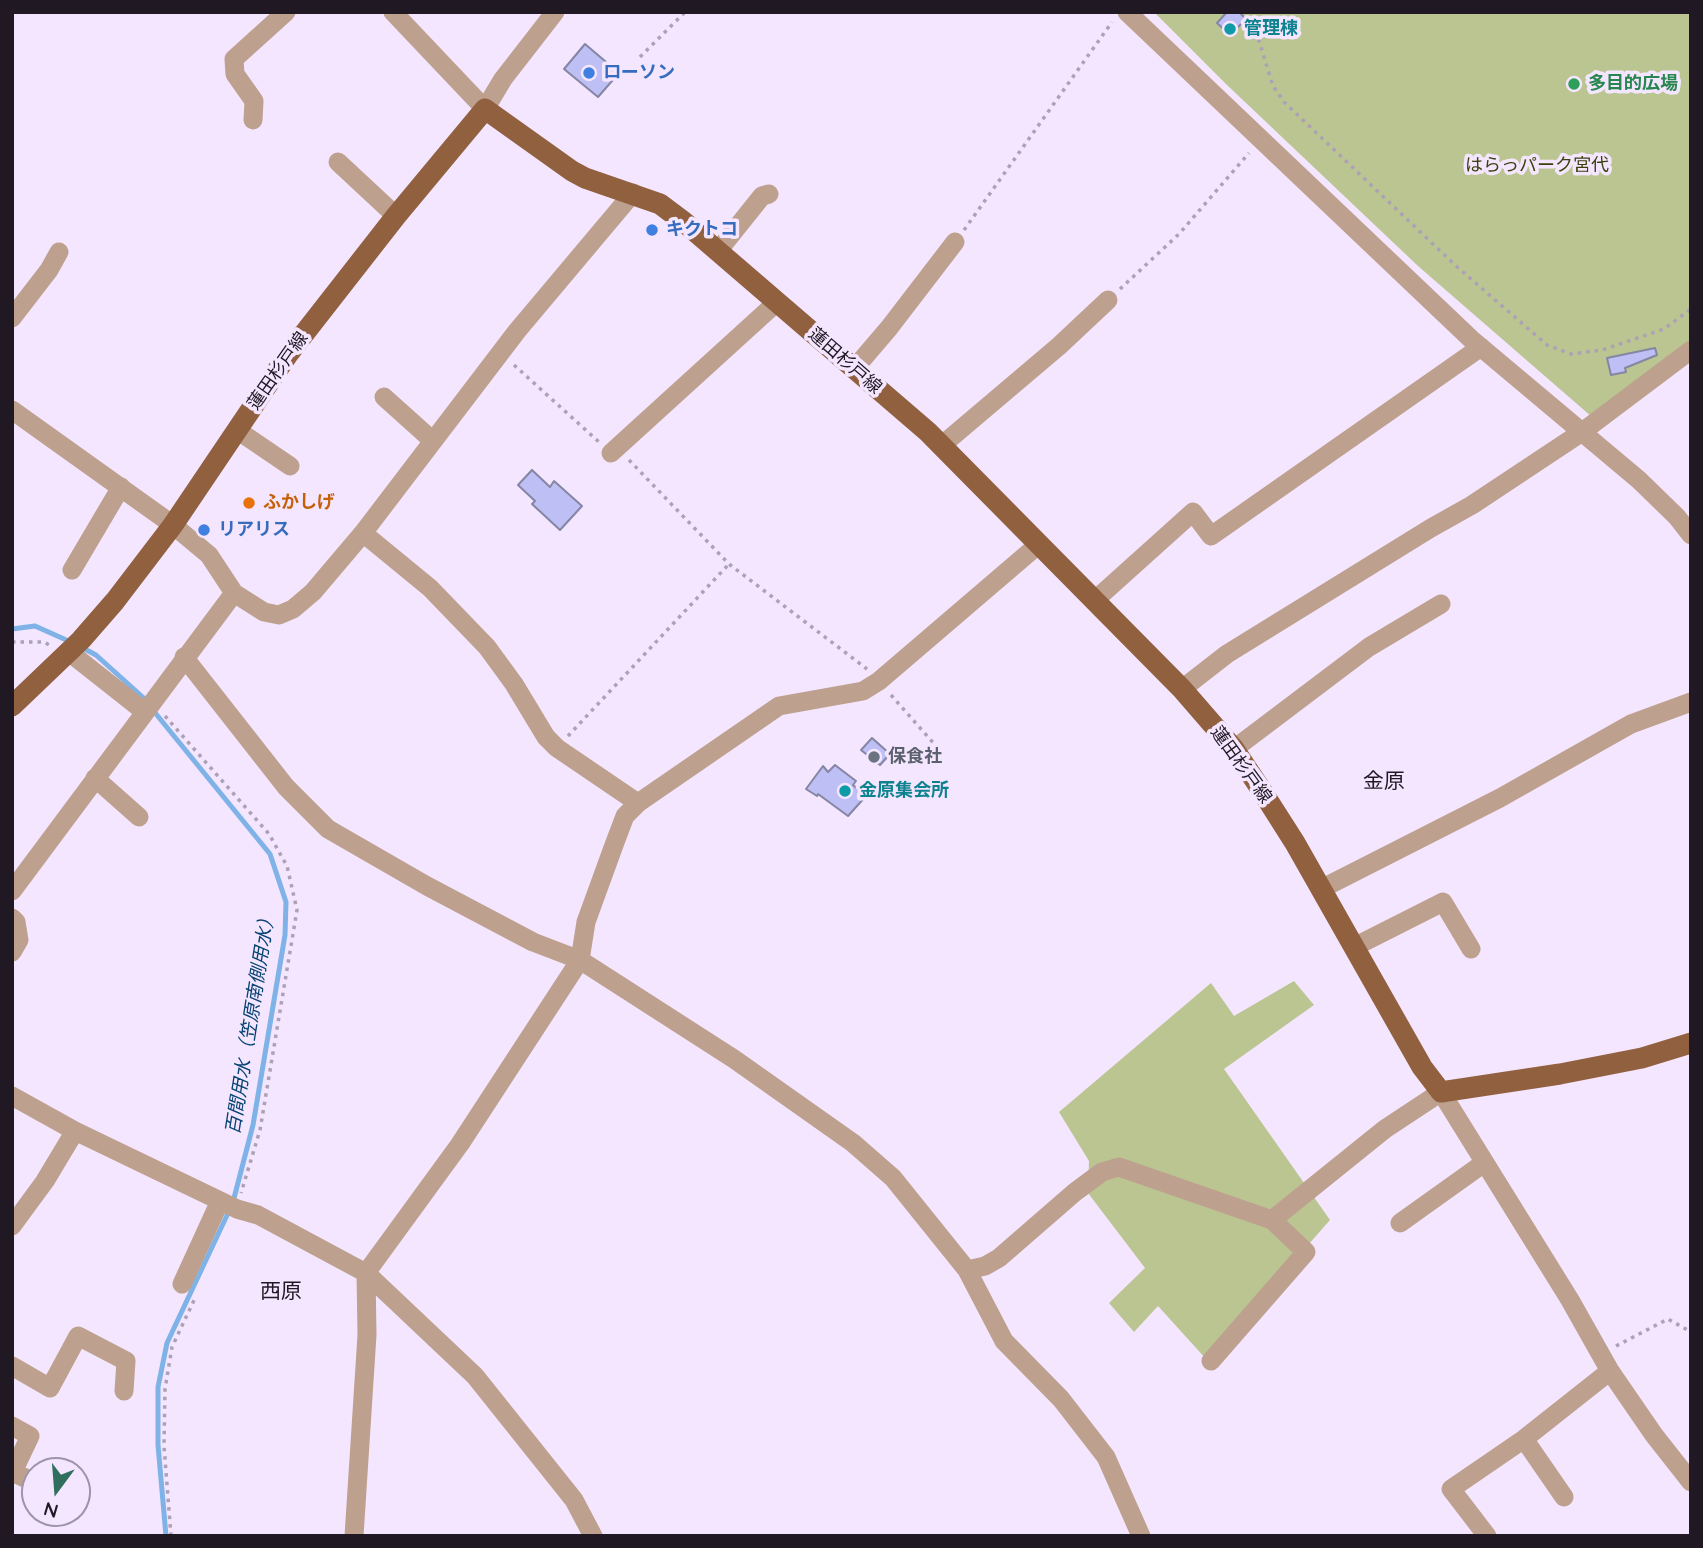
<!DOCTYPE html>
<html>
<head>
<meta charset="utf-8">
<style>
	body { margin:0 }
	#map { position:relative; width:1703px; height:1548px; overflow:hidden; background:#f4e6ff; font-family:Quicksand,sans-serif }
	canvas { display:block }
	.frame { position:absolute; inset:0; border:14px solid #201924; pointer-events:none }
	.north { position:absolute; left:21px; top:1457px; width:70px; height:70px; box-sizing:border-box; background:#f4e6ff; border:2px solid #9f94a7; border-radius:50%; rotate:196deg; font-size:19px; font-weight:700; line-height:28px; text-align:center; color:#201924 }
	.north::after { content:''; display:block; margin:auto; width:24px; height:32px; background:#306f5d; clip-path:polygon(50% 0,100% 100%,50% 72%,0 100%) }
</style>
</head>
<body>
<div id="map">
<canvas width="1703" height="1548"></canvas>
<div class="frame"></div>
<div class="north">N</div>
</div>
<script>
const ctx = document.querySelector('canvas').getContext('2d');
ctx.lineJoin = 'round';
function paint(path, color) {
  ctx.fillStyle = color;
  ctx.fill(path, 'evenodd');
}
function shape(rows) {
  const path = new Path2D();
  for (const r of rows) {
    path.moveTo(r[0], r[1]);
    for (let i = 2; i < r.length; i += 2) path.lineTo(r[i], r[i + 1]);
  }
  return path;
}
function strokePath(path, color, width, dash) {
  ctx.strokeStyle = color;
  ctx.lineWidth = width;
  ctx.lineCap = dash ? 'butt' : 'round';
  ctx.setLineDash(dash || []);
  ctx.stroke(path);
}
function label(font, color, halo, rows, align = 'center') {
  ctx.font = font + ' Quicksand,"Noto Sans JP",sans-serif';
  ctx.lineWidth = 7;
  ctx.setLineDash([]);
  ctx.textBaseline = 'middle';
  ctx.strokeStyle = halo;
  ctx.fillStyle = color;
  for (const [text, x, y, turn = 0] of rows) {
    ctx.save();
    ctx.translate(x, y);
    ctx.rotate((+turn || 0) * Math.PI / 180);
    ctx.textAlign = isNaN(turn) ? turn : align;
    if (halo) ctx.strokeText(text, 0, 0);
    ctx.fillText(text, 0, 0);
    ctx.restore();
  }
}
const green = shape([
	[1154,12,1691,12,1691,344,1592,417,1418,266,1226,84],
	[1294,981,1314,1005,1224,1069,1330,1220,1207,1360,1158,1306,1134,1332,1109,1303,1145,1268,1088,1193,1089,1161,1059,1112,1211,983,1234,1016]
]);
const stream = shape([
	[12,629,35,626,73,643],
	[81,647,96,655,147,701],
	[152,709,270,854,286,902,285,935,253,1125,233,1202],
	[166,1536,158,1445,158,1387,167,1343,229,1211]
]);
const building = shape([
	[1227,12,1239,12,1246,19,1230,35,1217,23,1227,12],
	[585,44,619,73,598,97,564,69,585,44],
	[1655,348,1657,355,1625,368,1626,372,1611,375,1607,358,1655,348],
	[532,470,550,487,554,481,582,506,560,530,532,504,535,501,518,485,532,470],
	[872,738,890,754,880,765,861,750,872,738],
	[835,765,856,781,853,785,866,796,848,816,818,794,817,796,806,789,823,766,828,772,835,765]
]);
const path = shape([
	[1256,31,1273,86,1284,102,1456,266,1547,345,1571,354,1602,350,1664,329,1691,309],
	[640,57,685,12],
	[964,230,1112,22],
	[1120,289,1179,234,1249,153],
	[514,365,599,442],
	[629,460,729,564,867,669],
	[12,642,44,642,51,646],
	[891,695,936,746],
	[165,716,269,834,287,866,297,910,260,1130,241,1193],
	[568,736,729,564],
	[1616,1346,1668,1319,1691,1332],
	[171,1536,164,1446,165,1389,172,1347,196,1296]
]);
const minor = shape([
	[393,12,485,109,503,79,555,12],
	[1127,12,1471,339,1639,480,1677,517,1691,535],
	[253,120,254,101,235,74,234,59,286,12],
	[338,162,396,216],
	[718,251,762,196,769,194],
	[12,318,49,270,59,252],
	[854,369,889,328,955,242],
	[384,397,433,441],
	[12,410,173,525,209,555,234,593,12,891],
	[237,430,290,466],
	[941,446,1059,346,1108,300],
	[611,453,777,302],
	[72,570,121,487],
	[234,593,264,612,279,615,293,609,313,592,363,533,517,331,633,193],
	[1094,601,1193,512,1211,536,1481,347],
	[69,652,145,712],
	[184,657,286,787,328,829,427,886,533,942,580,960,734,1059,853,1143,893,1178,967,1270,1004,1341,1061,1399,1106,1457,1141,1536],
	[1182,689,1227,654,1431,528,1472,505,1582,432,1691,350],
	[1234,749,1369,647,1441,604],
	[95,778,139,817],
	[638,803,779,706,863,691,879,681,1039,544],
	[1321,889,1500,798,1631,724,1691,702],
	[12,918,16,922,19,940,12,952],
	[1354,947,1443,902,1471,949],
	[12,1096,75,1131,237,1209,258,1215,366,1273,475,1376,574,1500,593,1536],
	[1400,1223,1484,1163],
	[12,1226,45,1181,75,1131],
	[967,1270,985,1266,999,1258,1075,1192,1102,1172,1119,1167,1272,1220,1385,1129,1441,1092,1570,1300,1610,1371,1654,1435,1691,1482],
	[182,1284,220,1201],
	[1211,1361,1306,1252,1272,1220],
	[12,1366,50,1388,78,1336,126,1361,124,1391],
	[12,1426,30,1436,13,1472],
	[1524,1439,1564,1497],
	[12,1472,34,1482],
	[354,1536,367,1335,366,1273,460,1144,580,960,586,922,614,845,625,816,638,803,557,748,546,737,514,684,487,647,430,588,363,533],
	[1487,1536,1451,1489,1524,1439,1610,1371]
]);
const major = shape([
	[12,706,81,640,115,601,173,525,289,353,396,216,485,109,572,171,585,178,660,204,684,222,928,432,1182,689,1234,749,1260,788,1295,843,1422,1067,1441,1092,1560,1074,1642,1058,1691,1043]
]);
const markers = [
	[1230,29,7,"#0f9aa8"],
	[589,73,7,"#3f7fe0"],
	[1574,84,7,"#2e9e5b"],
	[652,230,7,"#3f7fe0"],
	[249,503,7,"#e8710a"],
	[204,530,7,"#3f7fe0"],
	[874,757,7,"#6b7280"],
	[845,791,7,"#0f9aa8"]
];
const cultureNames = [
	["管理棟",1244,29],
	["金原集会所",859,791]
];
const shopNames = [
	["ローソン",603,73],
	["キクトコ",666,230],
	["リアリス",218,530]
];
const leisureNames = [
	["多目的広場",1588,84]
];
const parkNames = [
	["はらっパーク宮代",1537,166]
];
const streetNames = [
	["蓮田杉戸線",845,361,41],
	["蓮田杉戸線",278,371,-55],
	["蓮田杉戸線",1241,765,54]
];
const foodNames = [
	["ふかしげ",263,503]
];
const worshipNames = [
	["保食社",888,757]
];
const waterNames = [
	["百間用水（笠原南側用水）",251,1022,-81]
];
const quarterNames = [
	["金原",1384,782],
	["西原",281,1292]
];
paint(green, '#bbc591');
strokePath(stream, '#7fb3e7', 5);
paint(building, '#bebff4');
strokePath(building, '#8585a4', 2);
strokePath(path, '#aca1b5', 3.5, [3.5, 5]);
strokePath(minor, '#bda08e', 19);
strokePath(major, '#91603f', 21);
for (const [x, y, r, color] of markers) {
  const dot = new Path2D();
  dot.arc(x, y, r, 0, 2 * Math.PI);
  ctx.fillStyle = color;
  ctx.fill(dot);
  strokePath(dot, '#f4e6ff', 2.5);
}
label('bold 18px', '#0d838f', '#f4e6ff', cultureNames, 'left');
label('bold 18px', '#366cbe', '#f4e6ff', shopNames, 'left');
label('bold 18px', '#27864d', '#f4e6ff', leisureNames, 'left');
label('18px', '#3a410b', '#f4e6ff', parkNames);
label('18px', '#201924', '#f4e6ff', streetNames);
label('bold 18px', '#c56008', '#f4e6ff', foodNames, 'left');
label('bold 18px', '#5b616d', '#f4e6ff', worshipNames, 'left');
label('italic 19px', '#074373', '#f4e6ff', waterNames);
label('21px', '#201924', '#f4e6ff', quarterNames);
</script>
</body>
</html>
